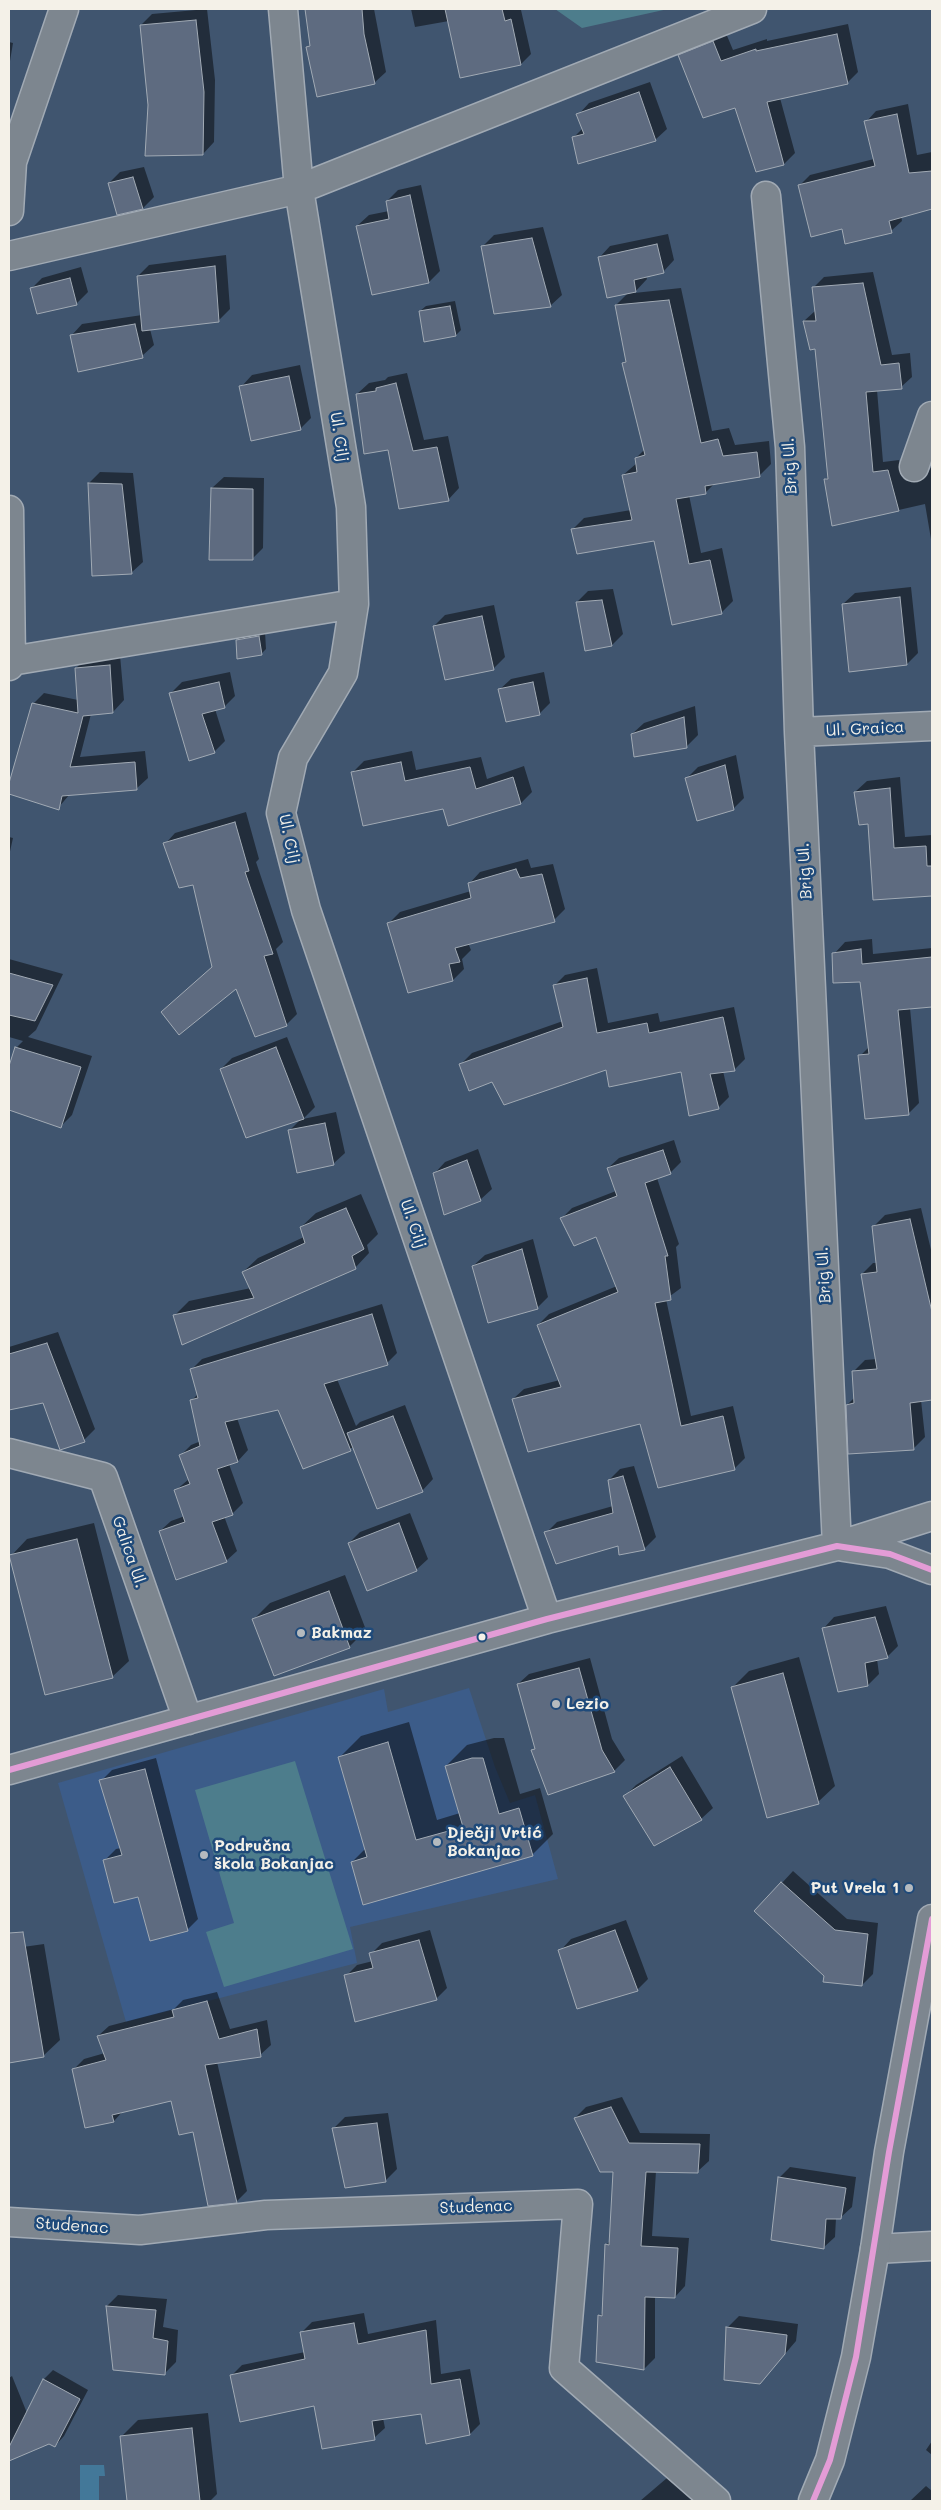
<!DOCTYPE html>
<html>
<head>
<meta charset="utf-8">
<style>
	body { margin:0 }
	#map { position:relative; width:941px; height:2510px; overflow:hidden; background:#40556f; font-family:Mali,sans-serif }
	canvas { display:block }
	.frame { position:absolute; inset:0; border:10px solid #f4f1e8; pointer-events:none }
</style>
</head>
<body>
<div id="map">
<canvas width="941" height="2510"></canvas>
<div class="frame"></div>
</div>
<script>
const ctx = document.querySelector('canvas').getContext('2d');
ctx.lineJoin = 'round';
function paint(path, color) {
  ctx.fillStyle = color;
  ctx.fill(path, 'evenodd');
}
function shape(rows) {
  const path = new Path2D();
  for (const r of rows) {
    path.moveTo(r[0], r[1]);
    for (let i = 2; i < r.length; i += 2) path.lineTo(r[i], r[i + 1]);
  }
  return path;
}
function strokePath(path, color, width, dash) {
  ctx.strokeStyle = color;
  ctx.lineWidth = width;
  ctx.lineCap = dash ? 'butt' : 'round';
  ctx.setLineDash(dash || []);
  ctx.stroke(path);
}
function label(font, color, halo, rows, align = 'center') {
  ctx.font = font + ' Mali,sans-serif';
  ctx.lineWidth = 5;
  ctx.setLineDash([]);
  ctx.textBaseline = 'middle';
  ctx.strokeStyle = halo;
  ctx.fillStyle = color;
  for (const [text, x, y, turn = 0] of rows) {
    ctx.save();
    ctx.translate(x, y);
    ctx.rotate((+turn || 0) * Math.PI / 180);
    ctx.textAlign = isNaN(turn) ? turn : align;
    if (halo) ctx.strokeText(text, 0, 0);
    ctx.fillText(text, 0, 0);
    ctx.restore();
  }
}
const built = shape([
	[469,1688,495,1767,510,1803,535,1795,558,1879,350,1927,357,1963,126,2022,58,1783,384,1689,388,1712]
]);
const green = shape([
	[555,9,668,9,582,28],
	[295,1761,353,1949,224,1987,206,1932,234,1923,195,1790]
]);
const water = shape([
	[80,2465,104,2465,105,2476,99,2476,99,2501,80,2501]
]);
const shadow = shape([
	[207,9,215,80,214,142,203,154,149,105,141,25,152,14],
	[306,9,374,9,386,72,374,83,307,48,311,44],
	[411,9,521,10,531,54,521,64,449,21,415,27],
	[848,24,858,72,847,83,780,98,795,153,784,164,756,171,736,106,680,55,691,44,725,31,733,50,767,39,767,41],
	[9,42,13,43,9,67],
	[650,82,667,129,655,140,573,138,583,128,578,115,589,103],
	[908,104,917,155,932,152,932,207,901,216,902,221,891,231,843,228,799,186,810,175,874,159,866,122,876,111],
	[144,167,154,197,143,208,109,183,120,172],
	[421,185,440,271,429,282,373,294,357,226,369,215,389,211,387,201,398,190],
	[543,227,562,295,550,306,482,247,494,235],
	[668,234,674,260,663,272,646,276,647,279,634,293,681,288,712,431,729,428,735,445,769,441,771,464,759,476,714,484,705,493,689,495,701,553,722,548,733,601,721,613,655,539,572,530,584,518,631,510,623,475,637,463,636,458,645,449,623,363,627,360,616,305,629,292,599,258,610,246],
	[226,255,230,309,218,321,150,329,154,345,142,356,71,336,82,324,142,315,138,276,149,265],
	[81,267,88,292,76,304,31,289,42,278],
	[873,272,892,355,910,353,912,377,901,387,877,390,883,462,899,460,900,464,911,462,919,471,928,472,932,466,932,545,925,504,833,525,825,480,829,476,816,347,804,321,815,311,813,288,824,277],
	[455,301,461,330,456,335,420,311,426,306],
	[300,365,311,418,300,429,241,387,252,375],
	[407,373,424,440,448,436,459,488,448,500,389,449,357,394,369,383,385,380,388,377],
	[100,472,133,473,143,562,131,573,89,483],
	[224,477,264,478,263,548,252,559,212,488],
	[911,587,918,653,907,664,843,604,855,593],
	[613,589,623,634,612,645,586,649,577,602,588,591],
	[494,605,505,657,494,668,434,626,445,615],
	[265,631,266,649,261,654,237,640,242,635],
	[120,655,124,700,113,712,91,714,80,757,145,751,148,778,136,789,70,794,58,808,9,793,33,704,44,693,78,700,76,668,87,657],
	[230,672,235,696,224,707,215,709,225,741,214,752,171,693,182,682],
	[544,672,550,703,539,714,499,690,511,679],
	[695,706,698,735,687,746,632,734,644,723],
	[412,751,416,770,481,757,487,779,524,766,532,792,521,803,444,808,352,773,364,761],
	[736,755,744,798,733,809,687,778,698,767],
	[900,777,905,837,932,835,932,895,874,899,869,822,855,792,867,781],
	[246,812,259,859,256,862,283,942,276,949,297,1014,286,1025,213,967,194,883,165,844,175,833],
	[9,837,13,838,9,856],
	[528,859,531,868,553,864,565,909,554,920,468,943,471,950,462,959,464,969,453,980,409,992,389,923,400,912,471,891,469,884,480,872],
	[872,939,873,954,932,948,932,1006,910,1008,919,1103,908,1114,860,1056,869,1047,862,981,834,954,845,942],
	[9,959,63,974,36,1030,28,1037,92,1056,72,1115,61,1126,9,1109,9,1070,16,1048,23,1041,9,1037],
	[597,968,608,1023,658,1013,660,1022,734,1007,745,1059,734,1070,723,1071,729,1097,718,1108,682,1070,606,1068,493,1081,461,1064,472,1053,563,1021,554,986,565,975],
	[287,1037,315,1107,303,1119,336,1112,345,1153,333,1164,289,1131,301,1119,221,1069,232,1058],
	[674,1140,681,1162,670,1173,657,1178,679,1244,676,1247,681,1288,666,1299,691,1416,733,1406,745,1458,734,1469,641,1423,513,1399,524,1389,560,1380,538,1325,549,1314,617,1286,597,1235,562,1218,572,1208,616,1191,608,1168,619,1158],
	[478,1149,492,1189,480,1200,434,1174,445,1162],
	[361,1194,378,1234,367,1245,369,1253,355,1268,183,1343,174,1316,189,1301,251,1288,243,1272,258,1258,304,1237,301,1227,316,1213],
	[921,1208,932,1254,932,1398,921,1400,925,1437,913,1449,847,1405,855,1397,854,1371,865,1360,877,1359,862,1274,873,1263,878,1263,874,1226,885,1215],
	[533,1239,548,1297,537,1308,473,1266,485,1255],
	[382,1304,397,1353,387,1363,337,1379,356,1426,360,1422,405,1405,433,1479,422,1491,354,1447,304,1468,279,1409,237,1418,248,1450,238,1461,229,1464,243,1503,232,1514,224,1516,237,1551,226,1561,160,1531,171,1521,185,1516,176,1490,189,1479,181,1455,191,1445,201,1441,192,1400,198,1394,191,1370,202,1359],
	[58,1332,95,1429,84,1440,44,1401,9,1409,9,1347],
	[634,1466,656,1537,644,1549,546,1533,557,1522,613,1506,609,1480,620,1469],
	[410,1513,428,1559,416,1570,349,1543,360,1532],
	[94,1523,129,1661,112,1677,11,1556,27,1539],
	[345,1575,366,1630,349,1647,254,1619,270,1603],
	[886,1606,898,1646,887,1657,877,1659,879,1674,868,1685,823,1629,834,1617],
	[799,1657,835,1786,818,1802,768,1816,733,1687,749,1671],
	[590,1658,612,1739,625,1760,614,1771,533,1750,536,1747,518,1684,529,1674],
	[409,1722,437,1820,460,1813,446,1766,467,1745,494,1738,504,1738,520,1794,540,1788,553,1834,532,1855,352,1862,366,1848,340,1757,361,1736],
	[682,1756,713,1808,701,1819,625,1796,636,1785],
	[156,1758,198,1919,187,1930,139,1896,105,1860,116,1849,121,1848,101,1781,112,1770],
	[793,1871,847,1919,878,1923,873,1974,862,1985,825,1975,756,1911],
	[626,1920,648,1979,637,1990,560,1951,571,1939],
	[430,1930,447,1988,436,1999,346,1976,357,1965,373,1961,371,1954,382,1943],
	[44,1944,60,2040,43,2056,9,2062,9,1949],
	[217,1992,230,2029,267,2020,271,2045,260,2055,217,2062,247,2191,236,2202,194,2131,172,2100,123,2111,114,2121,73,2070,84,2059,105,2053,98,2036,109,2026,174,2009,183,2000],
	[622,2097,640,2133,710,2134,709,2161,698,2171,656,2171,652,2236,689,2238,685,2286,675,2297,655,2296,655,2358,644,2369,600,2316,603,2312,606,2245,611,2240,615,2171,575,2118,586,2107],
	[388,2113,397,2169,385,2181,333,2129,345,2117],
	[790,2167,856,2177,852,2207,840,2218,836,2218,835,2237,823,2248,779,2178],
	[118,2295,167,2299,163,2327,178,2330,176,2362,164,2374,107,2306],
	[364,2313,368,2334,436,2320,441,2374,470,2369,480,2424,470,2434,422,2412,383,2418,385,2428,374,2438,315,2404,231,2376,242,2365,305,2352,302,2332,312,2322],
	[739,2316,798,2324,796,2341,760,2383,728,2327],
	[53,2370,88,2390,64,2436,55,2446,49,2443,9,2459,9,2378,12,2376,27,2413,44,2379],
	[208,2413,217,2494,210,2501,128,2501,121,2437,138,2420],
	[932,2441,932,2455,926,2450],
	[674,2472,700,2501,640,2501],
	[926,2486,932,2491,932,2501,910,2501]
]);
const building = shape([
	[305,9,362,9,364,34,375,84,317,97,306,47,310,46,305,9],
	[445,9,502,9,505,21,511,19,521,65,460,78,445,9],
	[196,20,204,92,203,155,145,156,148,105,140,25,196,20],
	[837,34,848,84,767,102,784,165,756,172,735,108,703,118,678,55,713,41,721,61,756,49,756,51,837,34],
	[639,92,656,141,578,164,572,137,584,134,576,114,639,92],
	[897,114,909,173,932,171,932,209,889,221,892,233,845,244,842,229,811,237,798,185,875,166,864,121,897,114],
	[133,177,143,209,117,215,108,183,133,177],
	[410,195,429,283,372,295,356,226,389,219,386,201,410,195],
	[532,238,551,307,494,314,481,246,532,238],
	[657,244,664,273,634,280,636,292,607,298,598,257,657,244],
	[215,266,219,322,142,331,137,276,215,266],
	[70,278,77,305,37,314,30,288,70,278],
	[863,283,881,365,899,363,902,389,866,392,873,472,888,470,899,511,832,526,824,479,828,479,815,349,810,350,803,321,816,321,812,287,863,283],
	[669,300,701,443,718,439,723,456,757,452,760,477,705,486,706,494,676,499,689,564,710,560,722,614,672,625,654,541,577,554,571,529,632,520,622,475,637,472,635,458,645,455,622,363,626,362,615,305,669,300],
	[450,306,456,336,424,342,419,311,450,306],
	[135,324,143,358,78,372,70,335,135,324],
	[289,376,301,430,251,441,239,386,289,376],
	[396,383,413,451,437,447,449,501,399,509,388,450,364,454,356,394,376,391,376,388,396,383],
	[88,483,122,484,132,574,92,576,88,483],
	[211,488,253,489,253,560,209,560,211,488],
	[900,597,907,665,849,672,842,604,900,597],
	[602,600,612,646,585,651,576,602,602,600],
	[482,616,494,670,445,680,433,626,482,616],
	[259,636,262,655,237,659,236,640,259,636],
	[110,665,113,713,83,716,70,767,135,762,137,790,62,796,59,810,9,794,9,783,32,703,78,713,75,668,110,665],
	[219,682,225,708,202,714,215,753,189,761,169,693,219,682],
	[533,682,540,715,506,722,498,689,533,682],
	[684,717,687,748,634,757,631,734,684,717],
	[401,762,405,781,470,767,476,789,513,777,521,804,448,826,443,809,363,826,351,772,401,762],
	[725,765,734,810,697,821,685,778,725,765],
	[890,788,894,848,926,846,927,866,932,866,932,896,873,900,868,824,859,825,854,792,890,788],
	[235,822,249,871,245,872,273,954,264,956,287,1026,255,1037,236,989,179,1035,161,1012,212,967,193,885,179,888,163,843,235,822],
	[516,869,520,878,542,874,555,922,455,948,460,962,449,964,453,981,408,993,387,923,471,898,468,883,516,869],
	[861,949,862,964,932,957,932,1007,898,1010,909,1115,865,1119,858,1055,869,1054,860,982,833,983,832,953,861,949],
	[9,973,53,985,35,1021,9,1015,9,973],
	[587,978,597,1033,647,1023,649,1033,723,1017,735,1071,710,1074,719,1109,689,1116,681,1072,609,1087,606,1070,504,1105,492,1082,469,1091,459,1064,563,1027,553,985,587,978],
	[15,1047,81,1067,61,1128,9,1110,9,1066,15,1047],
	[276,1047,304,1119,246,1138,220,1069,276,1047],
	[325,1123,334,1165,297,1173,288,1130,325,1123],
	[663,1150,671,1174,645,1183,668,1256,665,1256,671,1300,655,1303,681,1426,723,1416,735,1470,658,1488,640,1424,528,1452,512,1399,561,1387,537,1325,618,1292,596,1237,574,1246,560,1218,617,1196,607,1168,663,1150],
	[467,1160,481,1201,444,1215,433,1173,467,1160],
	[346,1208,364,1249,352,1256,356,1269,182,1345,173,1315,254,1298,242,1272,305,1243,300,1227,346,1208],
	[910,1219,932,1312,932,1400,910,1403,914,1450,848,1454,846,1405,854,1403,852,1371,877,1369,861,1274,877,1272,872,1226,910,1219],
	[522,1249,538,1309,488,1323,472,1266,522,1249],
	[372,1314,388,1365,324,1384,351,1451,303,1469,278,1410,225,1422,238,1462,217,1469,233,1515,212,1522,227,1562,176,1580,159,1531,185,1522,174,1490,190,1484,179,1455,200,1446,190,1400,198,1398,190,1369,372,1314],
	[47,1343,85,1442,60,1450,43,1403,9,1410,9,1354,47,1343],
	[393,1416,423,1492,377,1509,347,1433,393,1416],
	[623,1476,645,1550,619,1555,618,1546,556,1564,544,1532,613,1513,608,1480,623,1476],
	[399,1523,417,1571,367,1591,348,1543,399,1523],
	[77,1539,113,1678,45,1695,9,1555,77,1539],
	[329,1591,350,1648,274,1676,252,1619,329,1591],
	[875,1617,888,1658,865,1663,868,1686,838,1692,822,1628,875,1617],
	[579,1668,602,1750,615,1772,548,1795,531,1750,535,1749,517,1684,579,1668],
	[783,1673,819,1804,767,1818,731,1687,783,1673],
	[388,1742,416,1840,463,1827,445,1766,472,1758,483,1758,499,1814,519,1808,533,1856,363,1905,351,1862,367,1857,338,1757,388,1742],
	[670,1767,702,1820,654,1846,623,1796,670,1767],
	[145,1769,188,1931,150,1941,138,1897,114,1903,103,1860,122,1855,99,1780,145,1769],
	[781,1882,835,1930,868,1934,862,1986,823,1982,824,1976,754,1911,781,1882],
	[615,1930,638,1991,577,2009,558,1950,615,1930],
	[23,1932,44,2057,9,2063,9,1933,23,1932],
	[419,1940,437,2000,355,2022,344,1975,373,1968,369,1953,419,1940],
	[207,2001,219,2039,257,2029,261,2057,205,2065,237,2203,208,2206,193,2132,179,2135,171,2101,112,2115,114,2122,85,2128,72,2069,106,2060,97,2036,174,2017,172,2010,207,2001],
	[611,2107,629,2143,700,2144,698,2173,646,2172,641,2246,678,2248,675,2298,645,2297,644,2370,596,2362,598,2315,602,2316,605,2244,609,2245,613,2172,600,2172,574,2118,611,2107],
	[377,2123,386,2182,345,2188,332,2128,377,2123],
	[778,2177,846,2188,841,2219,826,2219,824,2249,771,2240,778,2177],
	[106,2306,156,2310,153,2338,168,2341,165,2375,113,2370,106,2306],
	[354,2323,358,2344,426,2330,431,2384,460,2379,470,2435,426,2444,421,2414,372,2421,375,2440,322,2449,314,2406,240,2422,230,2375,305,2359,300,2332,354,2323],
	[726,2327,787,2335,785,2354,760,2384,724,2380,726,2327],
	[43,2379,80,2399,55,2447,49,2444,9,2461,9,2447,43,2379],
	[192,2428,200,2501,127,2501,120,2436,192,2428]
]);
const minor = shape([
	[283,9,299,189,351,507,354,604,343,673,293,758,281,813,306,910,547,1619],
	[766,196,790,447,799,732,837,1546],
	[9,211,12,162,64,9],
	[9,256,299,189,752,9],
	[914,467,932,416],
	[9,510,11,661,9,666],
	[11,661,354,604],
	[799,732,932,726],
	[9,1453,103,1477,188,1720],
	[844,1547,890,1554,932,1570],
	[9,1770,547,1619,837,1546,932,1516],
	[9,2222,140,2230,266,2215,578,2204,564,2368,716,2501],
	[875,2249,932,2246]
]);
const major = shape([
	[813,2501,830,2460,856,2357,875,2249,889,2152,932,1919]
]);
const bus1 = shape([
	[9,1770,547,1619,837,1546,890,1554,932,1570],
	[813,2501,830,2460,856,2357,889,2152,932,1919]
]);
const markers = [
	[301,1633,5,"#b5babe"],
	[482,1637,4.5,"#f4f1e8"],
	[556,1704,5,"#b5babe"],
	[437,1842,5,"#b5babe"],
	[204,1855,5,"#b5babe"],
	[909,1888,5,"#b5babe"]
];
const streetNames = [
	["Ul. Cilj",339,437,81],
	["Brig Ul.",790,466,-93],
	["Ul. Graica",865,729,-3],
	["Ul. Cilj",289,839,78],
	["Brig Ul.",805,871,-93],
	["Ul. Cilj",413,1224,71],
	["Brig Ul.",824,1275,-93],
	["Galica Ul.",129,1552,71],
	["Studenac",476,2207,-2],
	["Studenac",72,2226,4]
];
const poiNames = [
	["Bakmaz",311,1633],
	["Lezio",566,1704],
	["Dječji Vrtić",447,1833],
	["Bokanjac",447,1851],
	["Područna",214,1846],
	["škola Bokanjac",214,1864],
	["Put Vrela 1",899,1888,"right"]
];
paint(built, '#3c5c89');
paint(green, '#4d7d8c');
paint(water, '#437899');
paint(shadow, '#0007');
paint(building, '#5e6b80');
strokePath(building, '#a1aab4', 1);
strokePath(minor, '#a1aab4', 31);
strokePath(major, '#a1aab4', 31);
strokePath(minor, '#7d868f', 28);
strokePath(major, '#7d868f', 28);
strokePath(bus1, '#e39cd6', 6);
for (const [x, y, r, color] of markers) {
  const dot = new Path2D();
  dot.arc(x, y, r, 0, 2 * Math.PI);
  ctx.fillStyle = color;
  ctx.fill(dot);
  strokePath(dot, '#1f4a7a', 2);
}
label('16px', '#f4f1e8', '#1f4a7a', streetNames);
label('bold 16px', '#f4f1e8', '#1f4a7a', poiNames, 'left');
</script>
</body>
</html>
